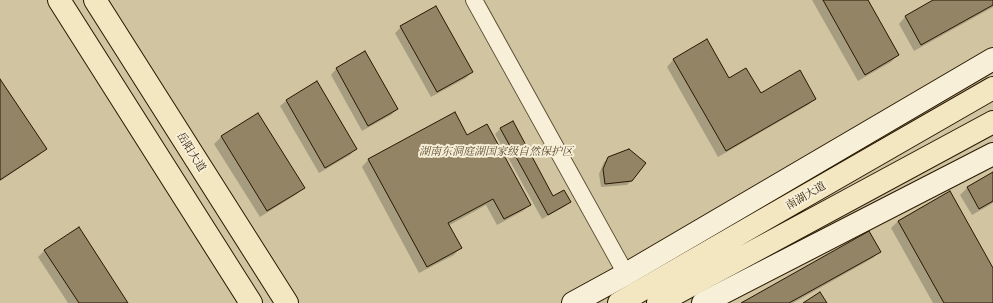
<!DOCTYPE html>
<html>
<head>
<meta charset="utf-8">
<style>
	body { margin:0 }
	canvas { display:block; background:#f2e7c1 }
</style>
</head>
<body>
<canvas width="993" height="303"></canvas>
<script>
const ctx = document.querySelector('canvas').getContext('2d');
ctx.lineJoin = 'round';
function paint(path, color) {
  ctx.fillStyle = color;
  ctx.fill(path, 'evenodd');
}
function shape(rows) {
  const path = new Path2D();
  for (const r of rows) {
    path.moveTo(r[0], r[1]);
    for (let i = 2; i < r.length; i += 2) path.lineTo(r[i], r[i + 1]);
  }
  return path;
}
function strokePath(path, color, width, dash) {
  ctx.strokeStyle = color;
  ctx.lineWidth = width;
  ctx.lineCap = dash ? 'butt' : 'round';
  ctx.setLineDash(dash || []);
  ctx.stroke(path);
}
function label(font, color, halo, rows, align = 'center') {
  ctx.font = font + ' "Libre Caslon Text","Noto Serif SC",serif';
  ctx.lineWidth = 4;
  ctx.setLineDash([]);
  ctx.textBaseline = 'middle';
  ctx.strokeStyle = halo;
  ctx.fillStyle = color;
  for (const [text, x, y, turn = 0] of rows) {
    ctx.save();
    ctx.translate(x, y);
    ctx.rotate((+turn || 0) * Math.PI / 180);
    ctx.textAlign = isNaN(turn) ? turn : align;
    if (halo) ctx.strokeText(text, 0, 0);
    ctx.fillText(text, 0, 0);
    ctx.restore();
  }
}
const green = shape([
	[0,0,993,0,993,303,0,303]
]);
const shadow = shape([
	[812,0,867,0,898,55,891,62,858,81],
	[935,0,993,0,993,7,914,51,899,24,905,17],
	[401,27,471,72,466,78,431,97,395,33],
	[707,41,729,79,761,94,815,99,808,105,718,157,667,67,673,60],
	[365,53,397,109,391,115,362,131,331,75,336,69],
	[0,81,45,149,38,156,0,181],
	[317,83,355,149,350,155,319,173,280,106,286,101],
	[455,113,467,136,530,204,523,211,497,225,486,205,448,226,460,248,454,255,419,273,362,167,368,160],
	[258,114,303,187,297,194,260,217,214,144,221,137],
	[501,128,553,197,570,202,564,207,542,219,495,134],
	[609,158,632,180,627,185,601,187,599,174,604,162],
	[993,173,993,203,972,215,960,195,967,188],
	[950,192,993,270,993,303,933,303,891,228,898,221],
	[45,250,127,303,68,303,38,257],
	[880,251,873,258,793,303,743,303]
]);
const building = shape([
	[823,0,868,0,899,55,865,75,823,0],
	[933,0,993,0,993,5,921,45,905,16,933,0],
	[436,6,473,72,437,92,400,26,436,6],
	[707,39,729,78,746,68,761,93,800,70,816,99,726,151,673,59,707,39],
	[365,51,398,109,368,126,336,68,365,51],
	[0,79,47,149,0,180,0,79],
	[317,81,357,149,325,168,286,100,317,81],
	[455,112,467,135,487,124,531,205,504,219,493,199,448,223,462,248,427,267,368,159,455,112],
	[258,113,305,188,267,211,221,136,258,113],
	[513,121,553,196,564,190,571,202,548,215,500,128,513,121],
	[629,149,646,163,632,181,605,184,603,169,608,157,629,149],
	[993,172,993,201,979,209,967,187,993,172],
	[950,191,993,268,993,303,944,303,898,221,950,191],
	[79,227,128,303,79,303,44,250,79,227],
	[869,231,881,252,789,303,741,303,869,231],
	[820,292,827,303,803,303,820,292]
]);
const minor = shape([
	[474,0,626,274]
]);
const secondary = shape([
	[573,303,626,274,993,59],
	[703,303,993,154]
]);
const primary = shape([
	[59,0,251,303],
	[95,0,287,303],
	[619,303,993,88],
	[658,303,993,122]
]);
const streetNames = [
	["岳阳大道",191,152,58],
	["南湖大道",806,196,-30]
];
const parkNames = [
	["湖南东洞庭湖国家级自然保护区",496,152]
];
paint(green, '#d0c4a1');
paint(shadow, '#0003');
paint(building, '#928465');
strokePath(building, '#291902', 1);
strokePath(minor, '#5b4c32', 18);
strokePath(secondary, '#291902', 24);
strokePath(primary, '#291902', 24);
strokePath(minor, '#f7efd7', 16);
strokePath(secondary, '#f7efd7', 22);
strokePath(primary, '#f2e7c1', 22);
label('11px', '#291902', '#f7efd7', streetNames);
label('italic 11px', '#5b4c32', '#f7efd7', parkNames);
</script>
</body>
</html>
